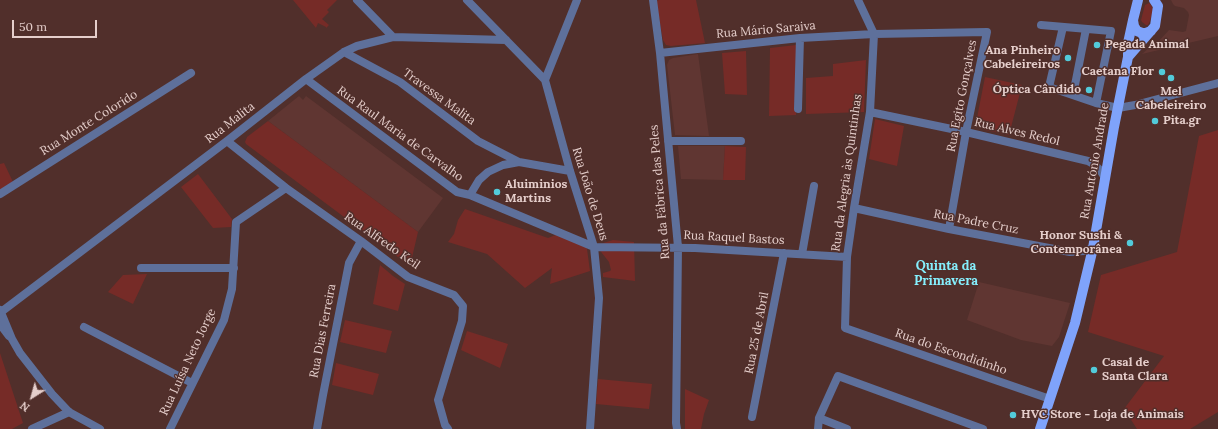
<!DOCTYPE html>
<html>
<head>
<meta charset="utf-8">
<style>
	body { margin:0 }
	#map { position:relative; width:1218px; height:429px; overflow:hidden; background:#512f2b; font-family:Lora,serif }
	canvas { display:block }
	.north { position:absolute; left:12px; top:377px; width:40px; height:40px; -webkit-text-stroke:3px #512f2b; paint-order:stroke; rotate:217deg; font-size:11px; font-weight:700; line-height:16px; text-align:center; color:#e5cecb }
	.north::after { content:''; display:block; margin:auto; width:14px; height:18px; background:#e5cecb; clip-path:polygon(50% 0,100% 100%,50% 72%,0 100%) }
	.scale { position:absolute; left:12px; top:20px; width:85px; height:18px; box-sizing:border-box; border:2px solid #e5cecb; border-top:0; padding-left:5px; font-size:12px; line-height:14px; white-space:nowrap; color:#e5cecb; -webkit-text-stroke:3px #512f2b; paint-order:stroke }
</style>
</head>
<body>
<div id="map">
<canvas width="1218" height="429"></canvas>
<div class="north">N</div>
<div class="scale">50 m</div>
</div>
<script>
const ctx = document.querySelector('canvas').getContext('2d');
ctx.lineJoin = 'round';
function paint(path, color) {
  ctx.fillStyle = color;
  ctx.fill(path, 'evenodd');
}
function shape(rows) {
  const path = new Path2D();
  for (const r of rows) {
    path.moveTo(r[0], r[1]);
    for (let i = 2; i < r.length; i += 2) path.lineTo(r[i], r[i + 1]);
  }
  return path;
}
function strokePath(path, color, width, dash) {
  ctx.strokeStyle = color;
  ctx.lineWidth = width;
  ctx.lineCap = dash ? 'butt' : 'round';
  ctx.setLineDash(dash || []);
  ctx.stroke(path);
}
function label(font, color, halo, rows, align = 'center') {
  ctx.font = font + ' Lora,serif';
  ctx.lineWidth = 3;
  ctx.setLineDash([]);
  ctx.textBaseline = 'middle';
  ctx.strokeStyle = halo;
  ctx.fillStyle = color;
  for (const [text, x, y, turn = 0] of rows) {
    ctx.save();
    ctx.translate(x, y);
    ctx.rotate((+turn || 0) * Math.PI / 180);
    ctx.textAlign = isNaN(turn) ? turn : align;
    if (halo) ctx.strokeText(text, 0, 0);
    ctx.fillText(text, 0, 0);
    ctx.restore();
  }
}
const built = shape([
	[1171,0,1218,0,1218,36,1142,54,1151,46,1158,42,1169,30,1183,32,1186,31,1189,15,1188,12,1184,8,1175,6,1173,4],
	[698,54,709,136,675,135,667,65,669,60,673,58],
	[299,96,303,100,306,96,443,198,418,232,268,121],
	[678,146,725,146,723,180,681,179],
	[979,282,1070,303,1059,337,1052,346,1021,340,967,320]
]);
const green = shape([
	[293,0,337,0,327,10,329,12,322,19,329,25,326,28,326,27,318,23,316,28],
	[659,0,696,0,705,43,671,46,666,45,663,40,656,1],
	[1149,3,1151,5,1153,9,1150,21,1148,25,1146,25,1142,22,1141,20,1145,5],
	[796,45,796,115,769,116,770,48],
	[746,51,747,95,725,94,722,53],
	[866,60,864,112,806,114,806,78,833,76,833,64],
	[985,77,1022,85,1009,135,985,130,979,125,977,122,977,118],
	[875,119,904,126,897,166,869,159],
	[268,121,418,232,410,266,246,144,245,142,247,137],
	[1218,130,1218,412,1190,429,1137,429,1124,409,1164,356,1088,332,1101,275,1177,252,1199,136],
	[725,146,746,147,745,180,723,180],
	[4,163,13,182,0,190,0,164],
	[198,174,232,219,231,227,213,228,181,187],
	[465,209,548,238,558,234,585,245,587,249,590,271,550,284,552,268,525,288,487,254,448,242,454,234,458,220],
	[613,240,634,242,635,281,603,277,603,273,610,271,611,270,609,262,598,248,600,244],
	[380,265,393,276,405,284,398,311,373,304],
	[147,274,133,304,108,292,123,275],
	[345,320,392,331,386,353,340,342],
	[467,331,508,344,500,368,461,350],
	[0,353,23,423,12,429,0,429],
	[336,363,379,374,373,395,332,385],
	[598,379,652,384,649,409,596,404],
	[685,389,709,400,704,414,701,429,685,429]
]);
const minor = shape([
	[357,0,393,37],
	[467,0,545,80,570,171,594,247,599,298,590,429],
	[653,0,660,53,678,247,676,423,677,429],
	[858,0,874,34,870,112,854,208,847,257,845,328,1050,399],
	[1041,25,1111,31,1096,103],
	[1063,27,1049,87,1096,103,1118,108,1135,105,1218,83],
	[344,52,400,82,478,141,519,162],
	[660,53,800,38,874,34,987,32,966,132,949,229],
	[306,79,457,192,470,195,594,247,695,248,847,257],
	[545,80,577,0],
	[1073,95,1086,29],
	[798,109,800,38],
	[870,112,966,132,1088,161,1095,165,1100,170,1105,178],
	[227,141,286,188,361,241,408,277,454,295,463,306,462,321,438,400,445,425,448,429],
	[668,141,741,141],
	[0,194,191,73],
	[470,195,479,180,488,172,503,165,519,162,570,171],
	[854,208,949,229,1070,252,1084,251,1093,248],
	[802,254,814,186],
	[141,268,234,268],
	[1,312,227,141,306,79,344,52,357,46,393,37,506,40],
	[0,324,9,336],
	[84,327,192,383],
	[752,417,784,253],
	[819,418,838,376,983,429],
	[32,429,69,412],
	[170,429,224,320,232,289,236,222,286,188],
	[317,429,323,395,349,263,361,241],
	[818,429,819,418,847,429]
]);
const tertiary = shape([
	[0,310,12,339,20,353,52,394,69,412,100,429]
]);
const primary = shape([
	[1138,0,1133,20,1134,26,1137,31,1142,33,1146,33,1151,31],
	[1128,57,1155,26,1158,6,1154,0],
	[1040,429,1075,323,1093,248,1114,127,1128,57,1128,43,1133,20]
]);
const markers = [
	[1097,45,4,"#52cbda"],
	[1068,58,4,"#52cbda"],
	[1162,72,4,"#52cbda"],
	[1171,78,4,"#52cbda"],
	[1089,90,4,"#52cbda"],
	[1155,121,4,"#52cbda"],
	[497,192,4,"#52cbda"],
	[1130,243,4,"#52cbda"],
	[1094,370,4,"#52cbda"],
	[1013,415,4,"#52cbda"]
];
const streetNames = [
	["Rua Mário Saraiva",766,30,-5],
	["Rua Egito Gonçalves",962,96,-79],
	["Travessa Malita",439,97,36],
	["Rua Monte Colorido",89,123,-32],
	["Rua Malita",230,123,-38],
	["Rua Alves Redol",1017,132,13],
	["Rua Raul Maria de Carvalho",400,134,36],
	["Rua António Andrade",1095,161,-80],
	["Rua da Alegria às Quintinhas",847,173,-82],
	["Rua da Fábrica das Peles",660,192,-95],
	["Rua João de Deus",590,194,73],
	["Rua Padre Cruz",976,222,11],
	["Rua Raquel Bastos",734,238,3],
	["Rua Alfredo Keil",382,241,35],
	["Rua Dias Ferreira",323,331,-79],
	["Rua 25 de Abril",757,333,-79],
	["Rua do Escondidinho",951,352,19],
	["Rua Luísa Neto Jorge",188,362,-65]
];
const poiNames = [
	["Pegada Animal",1105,45],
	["Ana Pinheiro",1060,51,"right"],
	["Cabeleireiros",1060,65,"right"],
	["Caetana Flor",1154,72,"right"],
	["Óptica Cândido",1081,90,"right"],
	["Mel",1171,92,"center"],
	["Cabeleireiro",1171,106,"center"],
	["Pita.gr",1163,121],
	["Aluiminios",505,185],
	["Martins",505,199],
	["Honor Sushi &",1122,236,"right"],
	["Contemporânea",1122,250,"right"],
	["Casal de",1102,363],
	["Santa Clara",1102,377],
	["HVC Store - Loja de Animais",1021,415]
];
const neighbourhoodNames = [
	["Quinta da",946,266],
	["Primavera",946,281]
];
paint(built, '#603632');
paint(green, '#762b27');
strokePath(minor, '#5e709b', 8);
strokePath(tertiary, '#5e709b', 8);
strokePath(primary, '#7fa3fb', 10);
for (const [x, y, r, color] of markers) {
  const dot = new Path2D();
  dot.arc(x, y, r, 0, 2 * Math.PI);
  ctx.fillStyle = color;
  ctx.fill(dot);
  strokePath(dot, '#512f2b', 1.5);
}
label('12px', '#e5cecb', '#512f2b', streetNames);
label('bold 12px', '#e5cecb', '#512f2b', poiNames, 'left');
label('bold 13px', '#85effd', '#512f2b', neighbourhoodNames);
</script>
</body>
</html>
